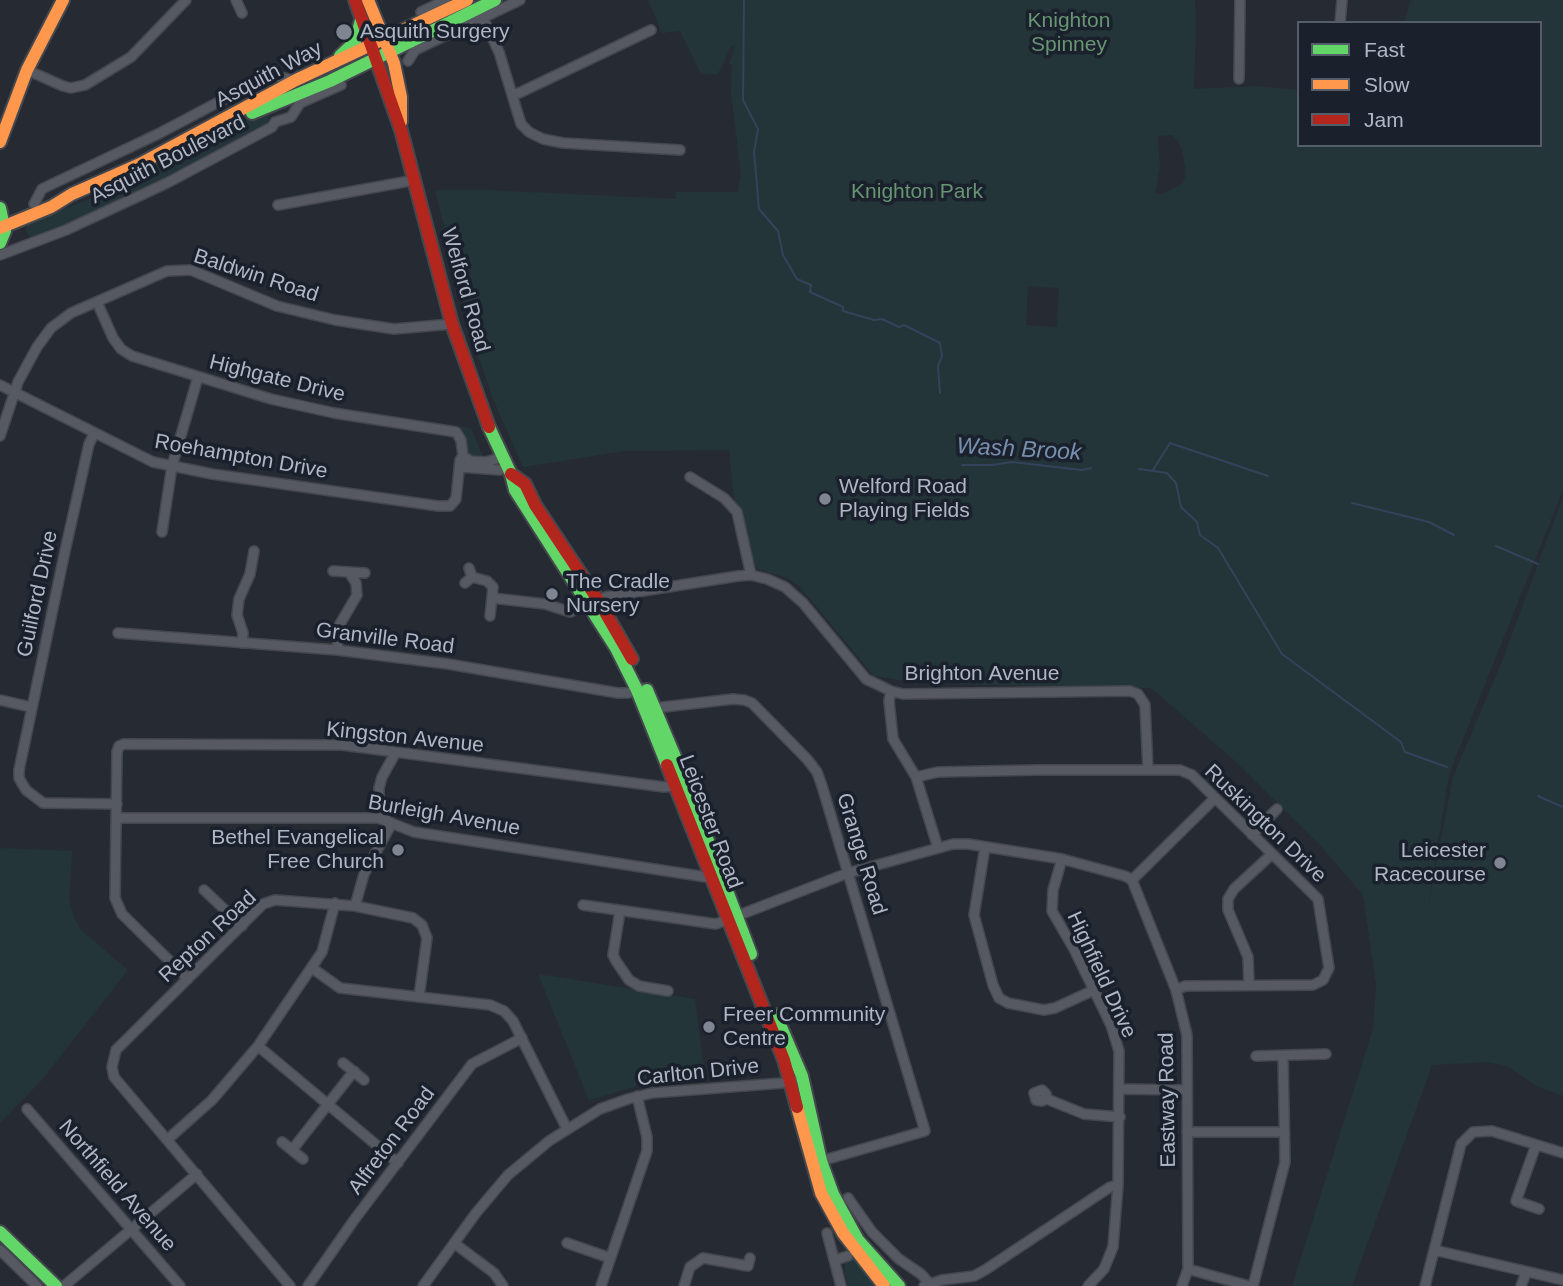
<!DOCTYPE html>
<html>
<head>
<meta charset="utf-8">
<style>
	body { margin:0 }
	#map { position:relative; width:1563px; height:1286px; overflow:hidden; background:#262b33; font-family:Helvetica,sans-serif }
	canvas { display:block }
	.legend { position:absolute; left:1297px; top:21px; width:245px; height:126px; box-sizing:border-box; background:#1a212d; border:2px solid #565d6a; margin:0; padding:9px 12px; list-style:none; font-size:21px; color:#afb7c5 }
	.legend li { display:flex; align-items:center; gap:14px; height:35px }
	.legend b { width:35px; border:2px solid #565d6a }
</style>
</head>
<body>
<div id="map">
<canvas width="1563" height="1286"></canvas>
<ul class="legend">
<li><b style="height:9px;background:#63d668"></b>Fast</li>
<li><b style="height:9px;background:#ff974d"></b>Slow</li>
<li><b style="height:9px;background:#b3261e"></b>Jam</li>
</ul>
</div>
<script>
const ctx = document.querySelector('canvas').getContext('2d');
ctx.lineJoin = 'round';
function paint(path, color) {
  ctx.fillStyle = color;
  ctx.fill(path, 'evenodd');
}
function shape(rows) {
  const path = new Path2D();
  for (const r of rows) {
    path.moveTo(r[0], r[1]);
    for (let i = 2; i < r.length; i += 2) path.lineTo(r[i], r[i + 1]);
  }
  return path;
}
function strokePath(path, color, width, dash) {
  ctx.strokeStyle = color;
  ctx.lineWidth = width;
  ctx.lineCap = dash ? 'butt' : 'round';
  ctx.setLineDash(dash || []);
  ctx.stroke(path);
}
function label(font, color, halo, rows, align = 'center') {
  ctx.font = font + ' Helvetica,sans-serif';
  ctx.lineWidth = 7;
  ctx.setLineDash([]);
  ctx.textBaseline = 'middle';
  ctx.strokeStyle = halo;
  ctx.fillStyle = color;
  for (const [text, x, y, turn = 0] of rows) {
    ctx.save();
    ctx.translate(x, y);
    ctx.rotate((+turn || 0) * Math.PI / 180);
    ctx.textAlign = isNaN(turn) ? turn : align;
    if (halo) ctx.strokeText(text, 0, 0);
    ctx.fillText(text, 0, 0);
    ctx.restore();
  }
}
const green = shape([
	[648,0,1195,0,1196,23,1194,89,1254,86,1299,90,1299,145,1540,145,1540,23,1404,23,1411,0,1563,0,1563,490,1449,774,1428,907,1453,777,1501,664,1563,497,1563,1096,1537,1086,1510,1068,1502,1065,1487,1062,1432,1065,1352,1286,1292,1286,1373,1029,1376,984,1363,895,1320,845,1234,760,1151,688,916,683,877,676,875,677,800,587,787,578,758,569,754,564,744,517,734,499,729,450,625,451,523,467,493,399,474,344,435,190,485,190,676,199,676,192,738,192,741,175,731,94,732,64,729,64,735,47,732,45,718,74,701,74,680,31,662,33],
	[1173,135,1182,149,1186,174,1183,183,1177,187,1162,194,1155,194,1160,166,1158,136],
	[1028,286,1059,288,1057,327,1026,325],
	[265,112,270,113,267,124,135,194,32,239,26,232,26,223,111,191,211,133],
	[456,426,471,428,483,457,471,457,467,455,466,440],
	[0,848,72,851,69,899,74,918,82,931,128,970,41,1081,0,1123],
	[538,974,695,999,705,1079,641,1085,589,1100],
	[849,1253,857,1264,876,1286,848,1286,844,1269,846,1262,850,1258]
]);
const stream = shape([
	[744,0,743,100,758,129,754,152,759,209,778,231,783,255,797,279,811,285,810,292,843,307,843,311,874,320,882,319,899,327,904,325,940,343,942,356,938,366,940,393],
	[962,465,992,465,1012,462,1082,470,1091,468],
	[1139,469,1167,473,1176,483,1181,507,1197,522,1200,535,1218,548,1282,654,1401,742,1405,752,1447,767],
	[1153,470,1170,443,1268,476],
	[1352,503,1429,522,1454,535],
	[1496,546,1538,564],
	[1538,796,1563,807]
]);
const street = shape([
	[236,0,242,13],
	[478,8,499,52,521,124,529,132,543,139,563,143,680,150],
	[421,12,446,0],
	[1340,23,1342,0],
	[408,61,415,50,520,0],
	[27,70,63,86,71,88,85,85,131,57,186,0],
	[1239,79,1240,0],
	[513,94,519,93,651,30],
	[34,204,42,189,48,186,158,134,264,78,273,76,294,80],
	[278,205,415,180],
	[0,255,66,230,167,183,272,127,275,122,291,117,300,103,341,85],
	[0,385,153,462,212,474,438,506,450,506,456,499,460,460,463,456,461,440,456,432,334,413,271,399,132,356,121,349,113,338,97,302],
	[94,434,89,444,65,551,19,770,19,778,26,790,43,803,117,804],
	[0,436,18,382,37,347,51,328,71,313,167,271,191,270,277,306,335,320,394,329,452,324],
	[463,456,470,461,486,462,503,457],
	[460,467,500,470,508,467],
	[690,477,724,498,737,512,751,575],
	[162,532,172,466,198,377],
	[333,571,365,573],
	[472,577,487,581,493,587,490,616],
	[465,583,472,577,469,568],
	[492,598,545,604,570,612,606,597,630,593,738,576,751,575,767,579,785,587,803,603,866,679,891,691,903,694,1130,691,1138,694,1145,705,1148,770],
	[118,633,337,650,448,664,618,693,628,693,641,688],
	[242,643,243,633,237,615,239,599,250,574,254,551],
	[337,650,340,624,357,595,356,583,349,572],
	[891,691,889,701,893,739,916,777,938,848],
	[0,700,31,707],
	[655,708,733,699,744,700,752,703,807,759,817,772,822,786,925,1131,821,1161],
	[916,777,938,772,1038,770,1180,770,1192,775,1318,899,1329,968,1323,980,1313,985,1185,986,1176,990],
	[117,818,378,818,414,832,706,877,714,874],
	[386,820,379,799,379,788,382,777,396,752],
	[1252,835,1277,809],
	[985,847,974,915,993,985,999,998,1008,1003,1044,1010,1055,1008,1094,990],
	[1132,880,1176,990,1187,1035,1188,1269,1182,1286],
	[1132,880,1214,799],
	[204,890,242,926],
	[583,905,716,924,848,873,953,844,968,844,1062,859,1125,876,1132,880],
	[355,906,364,874,392,823],
	[620,911,613,955,616,961,629,980,639,986,668,991],
	[312,968,340,988,490,1005,504,1011,513,1021,567,1129],
	[188,979,122,914,115,898,117,752,119,746,124,744,342,745,664,787,678,786],
	[1249,985,1248,957,1228,910,1228,899,1234,889,1272,854],
	[258,1046,398,1163],
	[1256,1056,1326,1054],
	[343,1063,364,1080],
	[1120,1089,1186,1090],
	[1047,1099,1042,1101,1036,1100,1034,1093,1042,1090,1046,1094,1047,1099,1084,1114,1120,1117],
	[27,1109,180,1286],
	[1187,1132,1283,1132],
	[168,1139,212,1100,258,1046,322,952,335,903],
	[282,1142,303,1159],
	[1536,1145,1516,1201,1539,1209],
	[292,1150,354,1071],
	[848,1198,872,1232,899,1259,921,1274,932,1286],
	[827,1233,841,1286],
	[454,1243,494,1273,503,1286],
	[567,1243,610,1258],
	[0,1250,37,1286],
	[1434,1250,1563,1280],
	[835,1260,848,1256],
	[1188,1269,1249,1286],
	[64,1286,197,1174],
	[290,1286,114,1077,112,1067,116,1050,263,904,275,900,355,906,413,918,422,925,427,938,419,997],
	[308,1286,354,1220,472,1064,522,1038],
	[423,1286,476,1213,508,1175,549,1141,600,1109,628,1099,652,1093,783,1083,793,1080],
	[601,1286,647,1151,647,1137,637,1096],
	[684,1286,690,1267,703,1258,748,1266,750,1258],
	[924,1286,942,1280,974,1276,985,1270,1110,1187,1118,1185,1119,1051,1111,1025,1074,949,1052,911,1053,890,1062,859],
	[1088,1286,1104,1269,1113,1247,1118,1185],
	[1253,1286,1285,1162,1283,1056],
	[1425,1286,1461,1144,1473,1132,1492,1131,1563,1153],
	[1521,1286,1526,1273]
]);
const fast = shape([
	[340,56,355,42,361,20],
	[252,113,330,81,495,0],
	[0,208,5,231,0,243],
	[489,427,511,474,515,490,616,648,637,690,667,765],
	[647,690,686,783,751,954],
	[776,1015,802,1076,821,1161,833,1194,858,1240,899,1286],
	[0,1232,56,1286]
]);
const slow = shape([
	[368,0,394,63,401,97,401,122],
	[0,142,27,70,63,0],
	[0,228,51,207,72,194,140,164,296,80,467,0],
	[797,1107,821,1193,843,1233,884,1286]
]);
const jam = shape([
	[355,0,401,130,452,324,489,427],
	[511,474,525,484,535,505,598,600,632,659],
	[667,765,784,1060,797,1107]
]);
const markers = [
	[344,32,9,"#7f8692"],
	[825,499,7,"#7f8692"],
	[552,594,7,"#7f8692"],
	[398,850,7,"#7f8692"],
	[1500,863,7,"#7f8692"],
	[709,1027,7,"#7f8692"]
];
const parkNames = [
	["Knighton",1069,21],
	["Spinney",1069,45],
	["Knighton Park",917,192]
];
const poiNames = [
	["Asquith Surgery",360,32],
	["Welford Road",839,487],
	["Playing Fields",839,511],
	["The Cradle",566,582],
	["Nursery",566,606],
	["Bethel Evangelical",384,838,"right"],
	["Free Church",384,862,"right"],
	["Leicester",1486,851,"right"],
	["Racecourse",1486,875,"right"],
	["Freer Community",723,1015],
	["Centre",723,1039]
];
const streetNames = [
	["Asquith Way",269,75,-28],
	["Asquith Boulevard",168,160,-27],
	["Baldwin Road",256,276,18],
	["Welford Road",465,290,74],
	["Highgate Drive",277,379,14],
	["Roehampton Drive",241,457,10],
	["Guilford Drive",38,594,-78],
	["Granville Road",385,639,7],
	["Brighton Avenue",982,674],
	["Kingston Avenue",405,738,6],
	["Burleigh Avenue",444,816,10],
	["Leicester Road",710,822,69],
	["Ruskington Drive",1265,824,44],
	["Grange Road",861,854,73],
	["Repton Road",208,937,-43],
	["Highfield Drive",1101,975,65],
	["Carlton Drive",698,1073,-6],
	["Eastway Road",1168,1100,-91],
	["Alfreton Road",392,1141,-53],
	["Northfield Avenue",117,1186,49]
];
const waterNames = [
	["Wash Brook",1019,450,3]
];
paint(green, '#233538');
strokePath(stream, '#34435b', 2);
strokePath(street, '#44474e', 12);
strokePath(fast, '#44474e', 16);
strokePath(slow, '#44474e', 16);
strokePath(jam, '#44474e', 16);
strokePath(street, '#565961', 9);
strokePath(fast, '#63d668', 12);
strokePath(slow, '#ff974d', 12);
strokePath(jam, '#b3261e', 12);
for (const [x, y, r, color] of markers) {
  const dot = new Path2D();
  dot.arc(x, y, r, 0, 2 * Math.PI);
  ctx.fillStyle = color;
  ctx.fill(dot);
  strokePath(dot, '#1a212d', 2.5);
}
label('21px', '#679572', '#1a212d', parkNames);
label('21px', '#afb7c5', '#1a212d', poiNames, 'left');
label('21px', '#afb7c5', '#1a212d', streetNames);
label('italic 23px', '#778ead', '#1a212d', waterNames);
</script>
</body>
</html>
